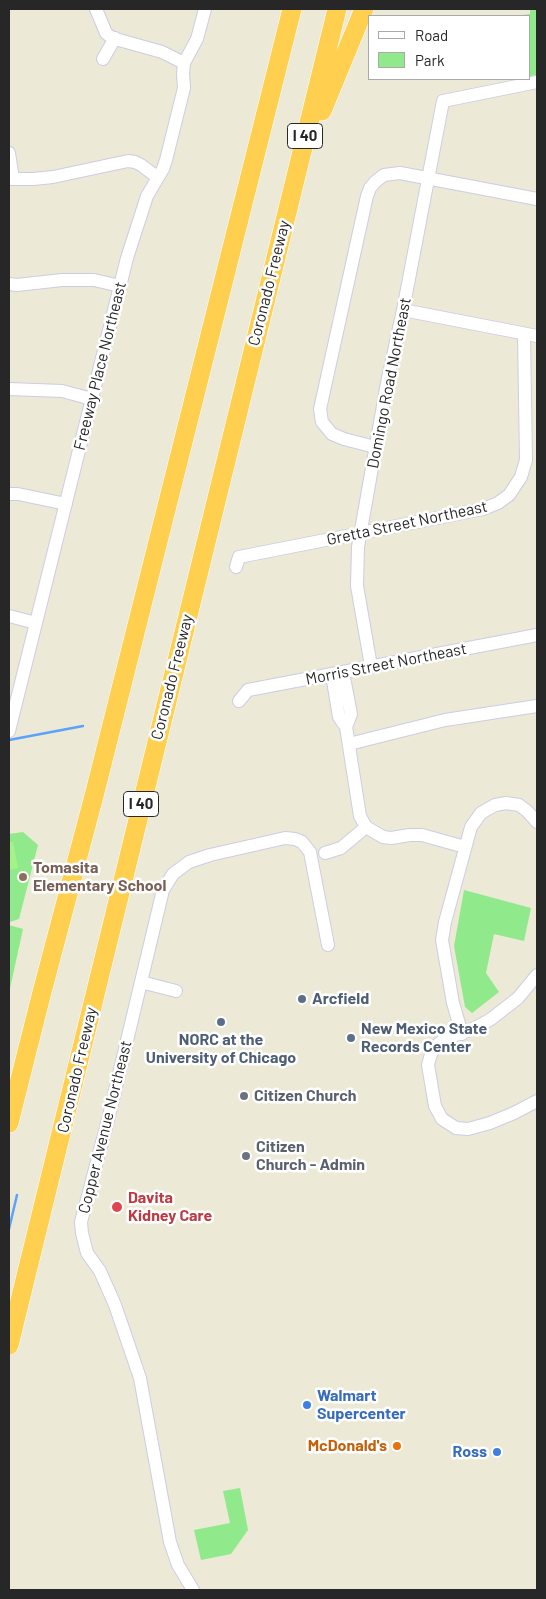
<!DOCTYPE html>
<html>
<head>
<meta charset="utf-8">
<style>
	body { margin:0 }
	#map { position:relative; width:546px; height:1599px; overflow:hidden; background:#ece9d6; font-family:Barlow,sans-serif }
	canvas { display:block }
	.frame { position:absolute; inset:0; border:10px solid #272727; pointer-events:none }
	.legend { position:absolute; left:368px; top:15px; width:162px; height:65px; box-sizing:border-box; background:#fff; border:1px solid #a9a9a9; margin:0; padding:6px 9px; list-style:none; font-size:15px; color:#272727 }
	.legend li { display:flex; align-items:center; gap:10px; height:25px }
	.legend b { width:25px; border:1px solid #a9a9a9 }
</style>
</head>
<body>
<div id="map">
<canvas width="546" height="1599"></canvas>
<div class="frame"></div>
<ul class="legend">
<li><b style="height:6px;background:#fff"></b>Road</li>
<li><b style="height:14px;background:#90ea8c"></b>Park</li>
</ul>
</div>
<script>
const ctx = document.querySelector('canvas').getContext('2d');
ctx.lineJoin = 'round';
function paint(path, color) {
  ctx.fillStyle = color;
  ctx.fill(path, 'evenodd');
}
function shape(rows) {
  const path = new Path2D();
  for (const r of rows) {
    path.moveTo(r[0], r[1]);
    for (let i = 2; i < r.length; i += 2) path.lineTo(r[i], r[i + 1]);
  }
  return path;
}
function strokePath(path, color, width, dash) {
  ctx.strokeStyle = color;
  ctx.lineWidth = width;
  ctx.lineCap = dash ? 'butt' : 'round';
  ctx.setLineDash(dash || []);
  ctx.stroke(path);
}
function label(font, color, halo, rows, align = 'center') {
  ctx.font = font + ' Barlow,sans-serif';
  ctx.lineWidth = 5;
  ctx.setLineDash([]);
  ctx.textBaseline = 'middle';
  ctx.strokeStyle = halo;
  ctx.fillStyle = color;
  for (const [text, x, y, turn = 0] of rows) {
    ctx.save();
    ctx.translate(x, y);
    ctx.rotate((+turn || 0) * Math.PI / 180);
    ctx.textAlign = isNaN(turn) ? turn : align;
    if (halo) ctx.strokeText(text, 0, 0);
    ctx.fillText(text, 0, 0);
    ctx.restore();
  }
}
const green = shape([
	[530,9,537,9,537,75,530,76,530,16,515,16,530,14],
	[23,832,38,845,19,919,10,922,9,834],
	[464,890,531,908,524,941,494,934,486,973,499,992,472,1013,465,1007,454,946],
	[9,925,23,929,9,993],
	[240,1488,248,1530,231,1554,201,1560,194,1530,230,1523,223,1491]
]);
const pitch = shape([
	[9,842,13,842,18,868,9,870]
]);
const stream = shape([
	[9,740,83,726],
	[9,1229,17,1195]
]);
const minor = shape([
	[96,9,106,33,112,38,162,52,184,63],
	[103,59,115,38],
	[9,153,13,179],
	[9,179,33,179,53,177,128,161,135,162,141,165,157,177],
	[9,284,17,285,62,280,94,280,120,286],
	[403,310,537,336],
	[9,389,62,391,92,399],
	[375,447,344,439,332,434,322,422,320,409,367,196,370,188,376,181,384,175,400,173,537,199],
	[9,494,18,494,66,504],
	[236,567,239,557,483,509,498,503,509,495,521,477,526,460,524,335],
	[9,616,36,623],
	[371,666,357,586,358,547,387,383,403,310,443,101,537,82],
	[343,672,351,714,346,727],
	[332,675,339,717,346,727,360,816,366,827,383,837,391,838,410,835,422,835,465,847],
	[239,701,248,690,537,635],
	[9,731,127,258,147,196,163,169,166,160,184,88,183,74,184,63,197,39,205,9],
	[349,744,445,720,537,706],
	[325,853,341,848,366,827],
	[537,975,518,998,491,1019,475,1028,445,1039,437,1045,431,1054,428,1065,435,1106,442,1119,456,1128,468,1129,490,1123,514,1113,537,1101],
	[141,982,163,890,173,874,189,862,210,855,285,838,295,839,302,842,310,852,328,945],
	[176,991,141,982,109,1116,81,1222,82,1233,87,1253,100,1271,115,1305,140,1378,170,1542,178,1565,193,1590],
	[462,1034,453,1003,442,940,445,922,471,827,481,813,495,805,506,803,519,805,527,811,537,822]
]);
const highway = shape([
	[322,111,364,9],
	[9,1123,42,992,95,792,292,9],
	[9,1345,337,9]
]);
const markers = [
	[23,877,5,"#8d6e63"],
	[302,999,5,"#5c6f8a"],
	[221,1022,5,"#5c6f8a"],
	[351,1038,5,"#5c6f8a"],
	[244,1096,5,"#6b7280"],
	[246,1156,5,"#6b7280"],
	[117,1207,6,"#e0444e"],
	[307,1405,5,"#3f7fe0"],
	[397,1446,5,"#e8710a"],
	[497,1452,5,"#3f7fe0"]
];
const shields = [
	[305,136,35],
	[141,804,35]
];
const shieldNames = [
	["I 40",305,136],
	["I 40",141,804]
];
const streetNames = [
	["Coronado Freeway",269,283,-76],
	["Freeway Place Northeast",100,366,-76],
	["Domingo Road Northeast",389,383,-79],
	["Gretta Street Northeast",407,523,-12],
	["Morris Street Northeast",386,664,-11],
	["Coronado Freeway",172,677,-76],
	["Coronado Freeway",77,1070,-77],
	["Copper Avenue Northeast",105,1127,-76]
];
const educationNames = [
	["Tomasita",33,868],
	["Elementary School",33,886]
];
const serviceNames = [
	["Arcfield",312,999],
	["New Mexico State",361,1029],
	["Records Center",361,1047],
	["NORC at the",221,1040,"center"],
	["University of Chicago",221,1058,"center"]
];
const worshipNames = [
	["Citizen Church",254,1096],
	["Citizen",256,1147],
	["Church - Admin",256,1165]
];
const healthNames = [
	["Davita",128,1198],
	["Kidney Care",128,1216]
];
const shopNames = [
	["Walmart",317,1396],
	["Supercenter",317,1414],
	["Ross",487,1452,"right"]
];
const foodNames = [
	["McDonald's",387,1446]
];
paint(green, '#90ea8c');
paint(pitch, '#a4f386');
strokePath(stream, '#5ca2fc', 2.5);
strokePath(minor, '#cecce3', 14);
strokePath(highway, '#fff', 20);
strokePath(minor, '#fff', 12);
strokePath(highway, '#ffcf4f', 19);
for (const [x, y, r, color] of markers) {
  const dot = new Path2D();
  dot.arc(x, y, r, 0, 2 * Math.PI);
  ctx.fillStyle = color;
  ctx.fill(dot);
  strokePath(dot, '#fff', 2);
}
for (const [x, y, w] of shields) {
  const box = new Path2D();
  box.roundRect(x - w / 2, y - 12.5, w, 25, 4);
  ctx.fillStyle = '#fff';
  ctx.fill(box);
  strokePath(box, '#272727', 1);
}
label('bold 15px', '#272727', null, shieldNames);
label('16px', '#272727', '#fff', streetNames);
label('bold 16px', '#785e54', '#fff', educationNames, 'left');
label('bold 16px', '#4e5e75', '#fff', serviceNames, 'left');
label('bold 16px', '#5b616d', '#fff', worshipNames, 'left');
label('bold 16px', '#be3a42', '#fff', healthNames, 'left');
label('bold 16px', '#366cbe', '#fff', shopNames, 'left');
label('bold 16px', '#c56008', '#fff', foodNames, 'right');
</script>
</body>
</html>
